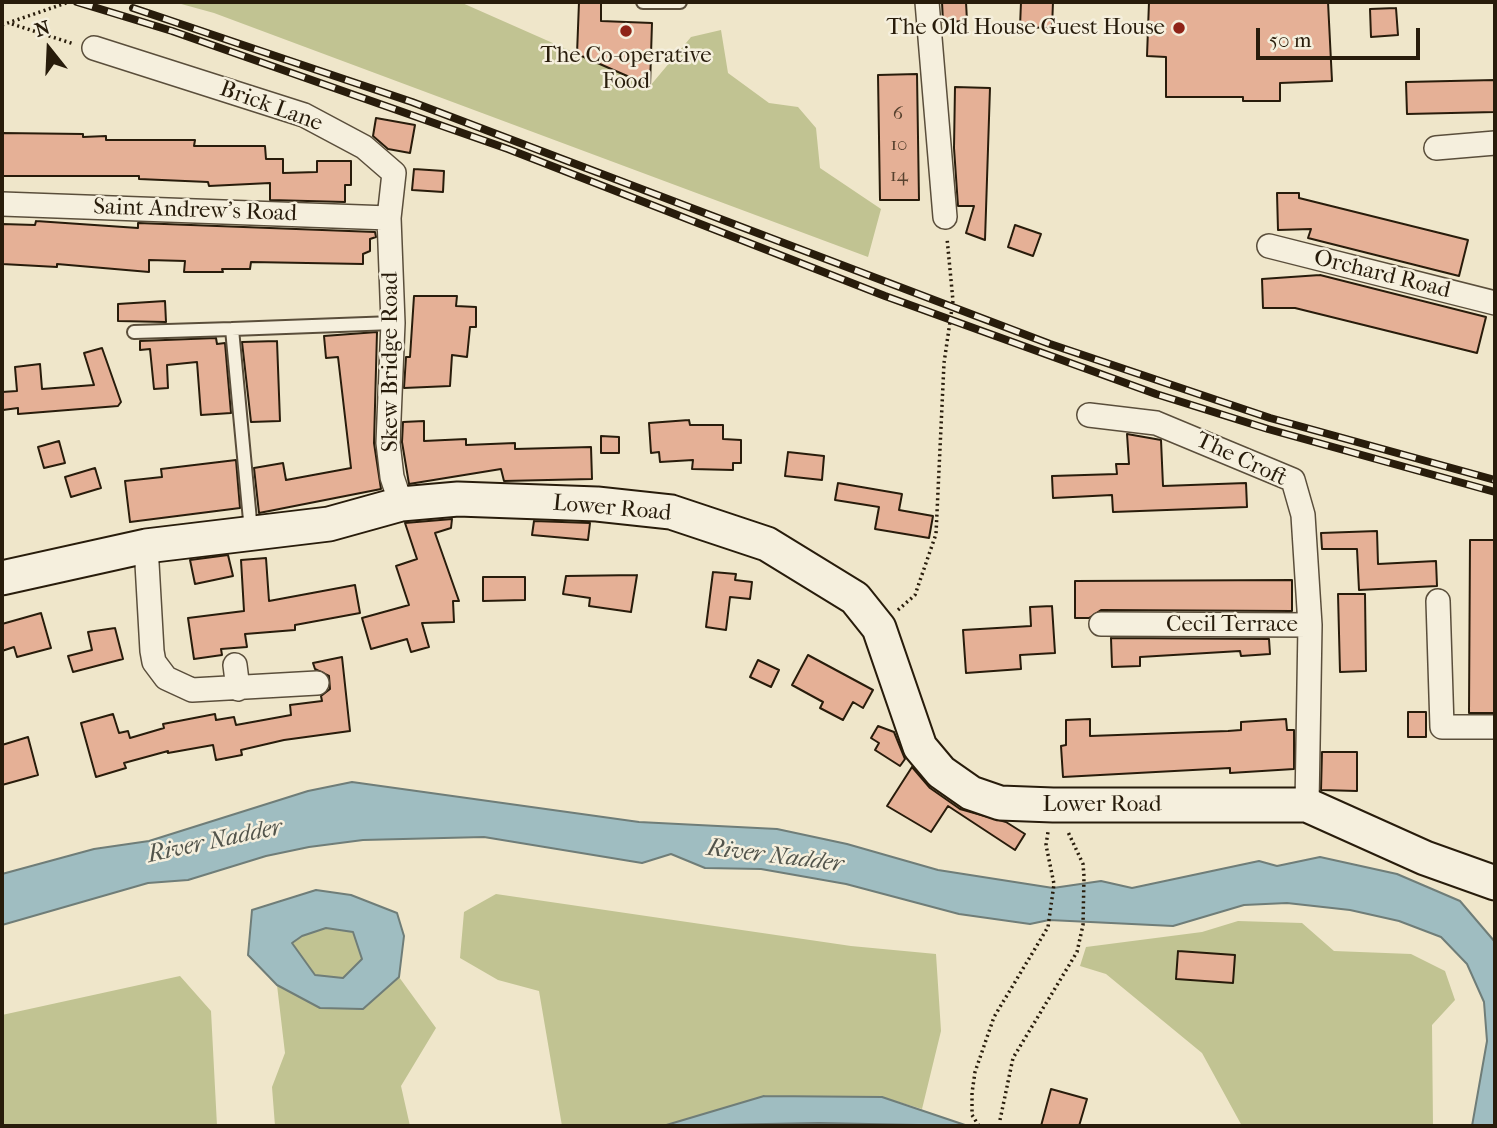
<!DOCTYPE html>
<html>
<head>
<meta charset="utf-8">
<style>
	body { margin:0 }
	#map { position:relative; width:1497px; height:1128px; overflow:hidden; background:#efe6ca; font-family:"IM FELL French Canon",serif }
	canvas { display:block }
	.frame { position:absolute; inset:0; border:4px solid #281c0b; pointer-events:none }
	.north { position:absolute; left:14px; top:14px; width:70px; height:70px; -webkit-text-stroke:5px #f5efdd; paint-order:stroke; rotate:342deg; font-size:19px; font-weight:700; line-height:28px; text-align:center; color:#281c0b }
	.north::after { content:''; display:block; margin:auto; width:24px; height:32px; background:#281c0b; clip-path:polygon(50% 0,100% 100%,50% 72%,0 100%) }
	.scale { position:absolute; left:1256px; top:28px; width:164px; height:32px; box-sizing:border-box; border:4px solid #281c0b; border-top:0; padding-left:9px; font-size:21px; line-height:24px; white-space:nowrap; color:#281c0b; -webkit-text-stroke:5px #f5efdd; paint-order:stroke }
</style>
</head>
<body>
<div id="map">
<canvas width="1497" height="1128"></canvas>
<div class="frame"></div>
<div class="north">N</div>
<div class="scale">50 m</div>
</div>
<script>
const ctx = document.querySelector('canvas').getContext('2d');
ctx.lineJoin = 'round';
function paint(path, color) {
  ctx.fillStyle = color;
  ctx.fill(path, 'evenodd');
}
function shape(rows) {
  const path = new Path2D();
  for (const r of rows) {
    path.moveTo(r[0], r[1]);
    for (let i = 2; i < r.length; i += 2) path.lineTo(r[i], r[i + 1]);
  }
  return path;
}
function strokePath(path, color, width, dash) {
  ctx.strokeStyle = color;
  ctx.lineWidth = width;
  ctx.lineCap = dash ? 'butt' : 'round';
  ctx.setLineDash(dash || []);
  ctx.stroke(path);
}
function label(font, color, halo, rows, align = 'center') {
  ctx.font = font + ' "IM FELL French Canon",serif';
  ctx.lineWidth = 5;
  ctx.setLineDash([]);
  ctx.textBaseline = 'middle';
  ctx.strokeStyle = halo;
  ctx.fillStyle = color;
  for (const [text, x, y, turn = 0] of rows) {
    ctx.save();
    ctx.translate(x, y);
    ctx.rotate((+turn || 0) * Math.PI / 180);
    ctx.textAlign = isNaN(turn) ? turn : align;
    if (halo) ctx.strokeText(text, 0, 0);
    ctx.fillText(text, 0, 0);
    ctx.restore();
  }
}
const green = shape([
	[174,2,460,2,650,86,691,37,721,30,728,73,769,103,798,107,816,128,820,168,881,209,868,257,214,13],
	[496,894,851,946,936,954,941,1031,922,1109,882,1097,764,1096,663,1126,562,1126,539,991,498,980,460,958,464,912],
	[1238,921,1302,923,1334,951,1411,954,1445,971,1455,1000,1432,1025,1433,1126,1242,1126,1202,1053,1106,974,1080,966,1086,947,1202,932],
	[326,928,353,932,362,960,343,978,315,975,292,943,302,936],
	[180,976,211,1011,217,1126,2,1126,2,1015],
	[399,977,436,1028,401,1086,410,1126,275,1126,272,1087,285,1053,277,985,320,1008,363,1009]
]);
const water = shape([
	[352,782,639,822,777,829,847,844,938,870,1053,888,1101,881,1132,888,1259,861,1277,866,1320,857,1397,874,1460,901,1495,942,1495,1126,1472,1126,1487,1041,1484,1002,1467,964,1441,937,1399,921,1350,910,1287,903,1244,905,1173,926,1049,920,1030,924,959,914,846,884,761,869,705,868,671,854,642,863,484,837,363,840,309,847,266,856,188,880,148,883,2,925,2,874,94,849,149,841,308,791,352,782],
	[316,890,351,895,397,913,404,936,399,977,363,1009,320,1008,277,985,248,955,252,910,316,890],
	[326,928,353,932,362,959,343,978,315,975,292,943,302,936,326,928],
	[764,1096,882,1097,968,1126,819,1123,663,1126,764,1096]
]);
const building = shape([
	[579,2,601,2,601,21,652,23,650,86,577,54,579,2],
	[942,2,966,2,967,21,943,22,942,2],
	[1021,2,1053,2,1052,28,1020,27,1021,2],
	[1149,2,1328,2,1332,81,1280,83,1280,101,1243,101,1243,97,1166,97,1166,57,1147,56,1149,2],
	[1396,8,1398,35,1371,37,1370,9,1396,8],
	[917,74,919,200,880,200,878,75,917,74],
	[1495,80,1495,112,1407,114,1406,82,1495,80],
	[955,87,990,88,985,240,966,233,974,206,958,206,954,148,955,87],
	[376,118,415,125,410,153,388,149,373,136,376,118],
	[2,133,83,134,83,137,106,136,106,140,195,140,194,146,265,146,266,159,283,159,283,173,317,172,317,161,351,161,351,185,345,185,345,202,270,200,270,183,209,186,208,182,139,179,139,176,2,176,2,133],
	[414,169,444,171,443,192,412,190,414,169],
	[1277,193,1299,193,1299,198,1468,240,1459,276,1308,238,1311,229,1278,230,1277,193],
	[36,221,138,228,138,223,375,232,376,237,370,239,370,251,363,254,363,264,251,262,250,269,222,269,223,272,184,272,185,261,149,260,149,272,57,264,57,267,2,264,2,224,35,225,36,221],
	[1015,225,1041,234,1033,256,1008,247,1015,225],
	[1320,275,1486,317,1477,353,1295,308,1263,308,1262,279,1320,275],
	[414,296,457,296,456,306,476,307,476,327,470,327,467,357,452,355,450,386,404,388,406,357,410,357,414,296],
	[165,301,166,322,118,321,118,304,165,301],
	[377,332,374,443,381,489,259,513,254,468,283,463,286,480,351,468,338,357,326,358,324,336,377,332],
	[216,338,217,344,225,343,231,413,201,415,197,362,167,365,168,388,154,389,150,349,140,350,140,341,216,338],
	[277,341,280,421,251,422,242,342,277,341],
	[102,348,121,402,118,406,18,414,18,408,3,410,2,392,17,391,15,367,40,364,42,389,94,385,84,353,102,348],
	[689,420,690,425,723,425,723,439,741,440,741,463,733,463,733,470,692,469,693,460,660,462,659,452,651,453,649,423,689,420],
	[424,421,424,441,466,439,466,445,515,443,515,449,591,447,592,479,504,481,501,469,409,484,402,442,403,422,424,421],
	[1127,434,1161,440,1163,486,1246,483,1247,507,1113,512,1112,495,1053,498,1052,476,1117,474,1116,464,1129,464,1127,434],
	[601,436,619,437,619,453,601,453,601,436],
	[59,441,65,463,44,468,38,447,59,441],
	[788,452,824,456,822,480,785,476,788,452],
	[236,460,240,508,130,522,125,481,162,477,161,469,236,460],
	[95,468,101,488,71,497,65,477,95,468],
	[838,483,902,494,899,510,933,516,929,538,875,529,879,507,835,500,838,483],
	[452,519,451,528,435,533,459,601,453,601,454,622,422,623,429,647,411,652,407,639,371,649,362,618,409,605,396,566,417,559,405,523,452,519],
	[534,521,590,523,588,540,532,535,534,521],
	[1377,531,1378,564,1436,561,1437,586,1359,590,1357,549,1322,549,1321,533,1377,531],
	[1470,540,1495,540,1495,713,1469,713,1470,540],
	[228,555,233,576,195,584,190,560,228,555],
	[266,558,269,601,355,585,360,613,295,625,295,630,245,634,247,647,221,649,222,655,194,659,188,618,244,611,241,560,266,558],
	[713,572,736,574,735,580,752,582,750,599,730,597,726,630,706,627,713,572],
	[637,575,631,612,589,606,590,598,563,594,566,576,637,575],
	[483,577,525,577,525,600,483,601,483,577],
	[1292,580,1292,611,1101,610,1089,618,1075,618,1075,581,1292,580],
	[1338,594,1365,594,1366,671,1340,672,1338,594],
	[1052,606,1055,653,1020,655,1021,669,966,673,963,630,1031,626,1030,607,1052,606],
	[41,613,51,648,17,657,14,647,2,651,2,624,41,613],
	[115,628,123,659,73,672,68,656,92,650,88,632,115,628],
	[1111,638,1269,639,1270,654,1241,656,1240,651,1140,657,1140,666,1112,667,1111,638],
	[808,655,873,690,863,708,853,702,843,720,820,708,823,702,792,685,808,655],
	[342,657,350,731,284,740,241,750,242,755,216,760,213,745,168,753,168,751,124,763,126,768,96,777,81,723,113,714,119,733,128,731,130,738,164,728,163,724,215,714,216,720,234,717,236,725,291,715,290,705,322,701,321,696,330,689,329,676,315,669,313,663,342,657],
	[758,660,779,670,771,687,750,677,758,660],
	[1408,712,1426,712,1426,737,1408,737,1408,712],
	[1090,719,1090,736,1228,731,1241,730,1241,722,1286,719,1287,730,1294,730,1294,769,1230,773,1230,768,1063,777,1061,746,1066,745,1066,720,1090,719],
	[878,726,894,732,905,759,900,766,875,750,879,743,871,738,878,726],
	[28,737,38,775,2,785,2,745,28,737],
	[1322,752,1357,752,1357,791,1321,790,1322,752],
	[912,767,930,788,960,809,1006,822,1025,834,1015,850,948,806,931,832,887,806,912,767],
	[1178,951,1235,955,1233,983,1176,979,1178,951],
	[1051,1089,1087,1099,1079,1126,1041,1126,1051,1089]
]);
const path = shape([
	[12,24,74,44],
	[2,25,69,2],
	[898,610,915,595,936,534,944,363,953,301,947,238],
	[1000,1120,1013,1058,1077,952,1083,925,1084,876,1083,864,1068,832],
	[979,1126,972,1115,972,1093,975,1072,994,1017,1048,927,1054,884,1046,845,1048,832]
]);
const lane = shape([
	[643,2,680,2],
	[232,329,393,323],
	[134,332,232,329,251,531]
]);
const street = shape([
	[927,2,945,217],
	[94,48,304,115,364,147,394,173,389,218,393,323,388,443,392,477,401,504],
	[1436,148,1495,143],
	[2,204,389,218],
	[1269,246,1495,303],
	[1089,415,1156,423,1293,480,1303,515,1310,625],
	[146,546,152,651,154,662,166,678,192,690,317,683],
	[1438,601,1442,727,1495,727],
	[1101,624,1310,625,1307,805],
	[235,665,238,689]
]);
const secondary = shape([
	[2,578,146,546,329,524,401,504,458,499,597,504,671,512,767,544,855,598,879,628,920,747,941,772,971,793,1000,803,1053,805,1307,805,1425,858,1495,883]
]);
const rail = shape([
	[77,2,172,31,508,149,885,296,1156,394,1268,429,1495,492],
	[133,8,412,102,1050,344,1270,418,1495,480]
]);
const markers = [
	[1179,28,7,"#8f2418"],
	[626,31,7,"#8f2418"]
];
const numberNames = [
	["6",898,114],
	["10",899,145],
	["14",899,176]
];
const poiNames = [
	["The Old House Guest House",1165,28],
	["The Co-operative",626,56,"center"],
	["Food",626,82,"center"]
];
const streetNames = [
	["Brick Lane",271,107,20],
	["Saint Andrew's Road",195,211,2],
	["Orchard Road",1382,275,14],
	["Skew Bridge Road",391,362,-90],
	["The Croft",1241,460,25],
	["Lower Road",612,509,5],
	["Cecil Terrace",1232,625],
	["Lower Road",1102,805]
];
const waterNames = [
	["River Nadder",215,842,-12],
	["River Nadder",775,857,7]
];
paint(green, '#c1c392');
paint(water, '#9fbdc1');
strokePath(water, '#6f7d78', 2);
paint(building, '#e5b096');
strokePath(building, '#281c0b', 2);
strokePath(lane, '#5a4e3b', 16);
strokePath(street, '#5a4e3b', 26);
strokePath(secondary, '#281c0b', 37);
strokePath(path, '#281c0b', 3.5, [2, 3.5]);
strokePath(lane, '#f5efdd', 12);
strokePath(street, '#f5efdd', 23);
strokePath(secondary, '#f5efdd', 33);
strokePath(rail, '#281c0b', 8);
strokePath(rail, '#f5efdd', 5, [16]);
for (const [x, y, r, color] of markers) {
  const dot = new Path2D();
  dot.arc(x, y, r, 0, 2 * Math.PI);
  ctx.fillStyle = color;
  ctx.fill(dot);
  strokePath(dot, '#f5efdd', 2.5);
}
label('19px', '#57412e', null, numberNames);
label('23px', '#281c0b', '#f5efdd', poiNames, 'right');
label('23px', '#281c0b', '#f5efdd', streetNames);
label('italic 24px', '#52544b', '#f5efdd', waterNames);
</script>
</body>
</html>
